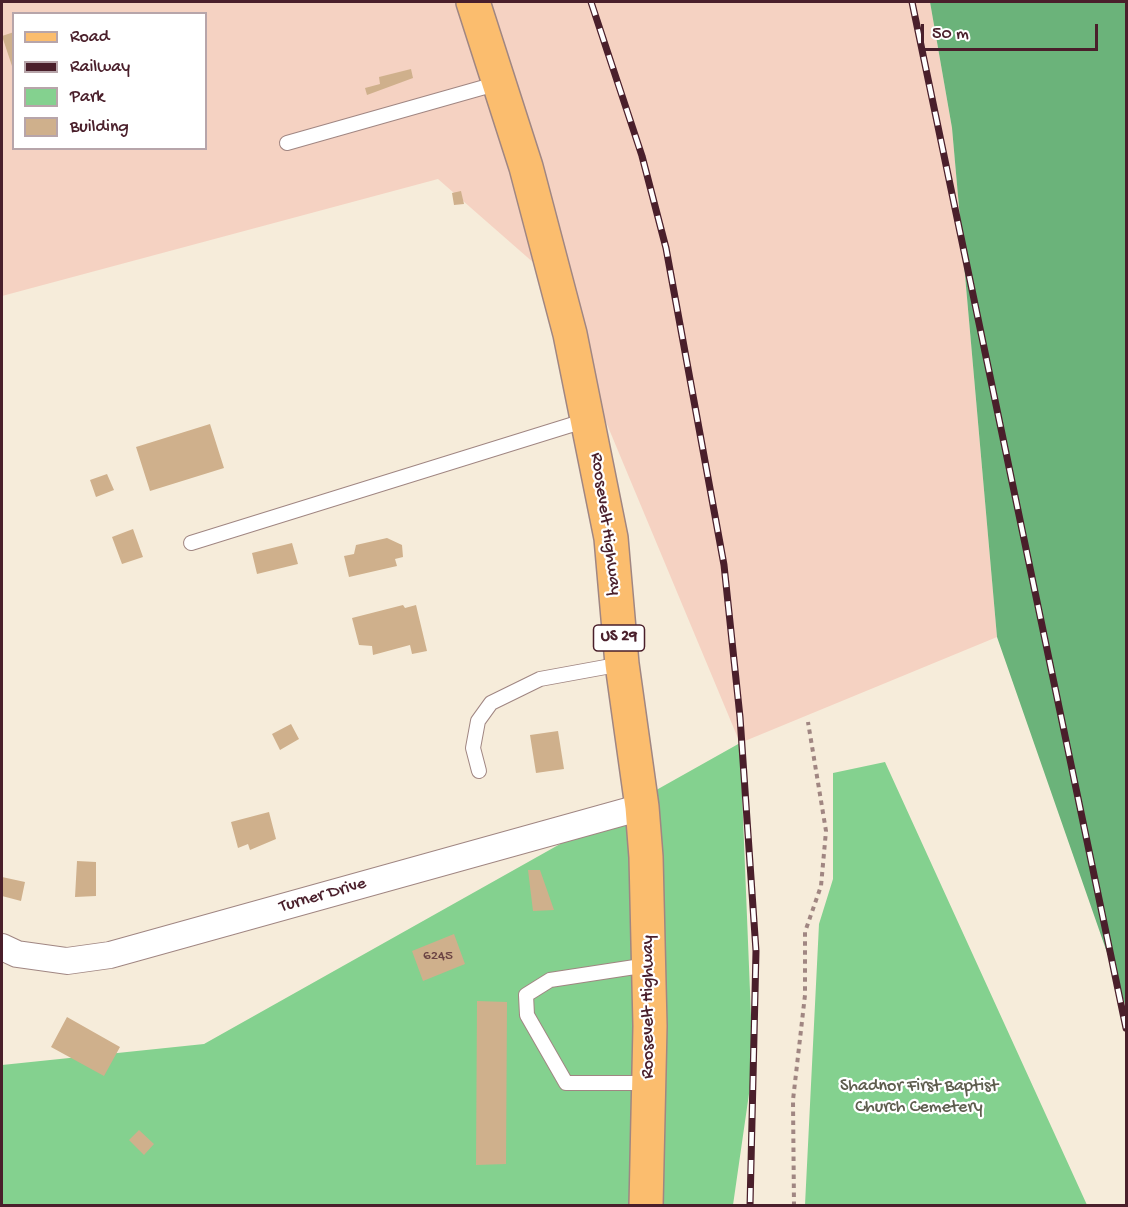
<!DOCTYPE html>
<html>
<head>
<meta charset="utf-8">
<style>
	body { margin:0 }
	#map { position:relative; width:1128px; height:1207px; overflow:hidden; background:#f6ecda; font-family:"Gochi Hand",sans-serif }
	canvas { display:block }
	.frame { position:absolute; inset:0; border:3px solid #4a1f2b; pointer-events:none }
	.legend { position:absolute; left:12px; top:12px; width:195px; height:138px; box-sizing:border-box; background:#fff; border:2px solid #b7a5aa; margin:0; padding:8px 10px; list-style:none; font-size:18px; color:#4a1f2b }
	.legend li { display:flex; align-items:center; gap:12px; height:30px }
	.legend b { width:30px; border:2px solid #b7a5aa }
	.scale { position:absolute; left:921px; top:24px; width:177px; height:27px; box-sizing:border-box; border:3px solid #4a1f2b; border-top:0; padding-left:8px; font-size:18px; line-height:21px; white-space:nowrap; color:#4a1f2b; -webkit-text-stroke:4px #fff; paint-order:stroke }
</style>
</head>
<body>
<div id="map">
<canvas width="1128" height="1207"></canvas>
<div class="frame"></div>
<ul class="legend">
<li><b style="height:8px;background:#fbbd6e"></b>Road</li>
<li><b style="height:8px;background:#4a1f2b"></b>Railway</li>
<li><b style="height:16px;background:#84d18f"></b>Park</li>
<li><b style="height:16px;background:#cfb08c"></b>Building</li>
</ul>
<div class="scale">50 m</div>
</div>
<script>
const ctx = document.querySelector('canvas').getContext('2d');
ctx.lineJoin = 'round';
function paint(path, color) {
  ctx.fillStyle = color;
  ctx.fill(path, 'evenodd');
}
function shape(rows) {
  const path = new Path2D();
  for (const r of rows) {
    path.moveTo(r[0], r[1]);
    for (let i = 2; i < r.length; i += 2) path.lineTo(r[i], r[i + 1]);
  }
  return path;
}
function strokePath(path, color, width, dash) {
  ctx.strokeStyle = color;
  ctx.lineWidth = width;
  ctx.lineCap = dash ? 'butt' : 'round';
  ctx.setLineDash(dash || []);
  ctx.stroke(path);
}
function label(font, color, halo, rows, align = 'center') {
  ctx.font = font + ' "Gochi Hand",sans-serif';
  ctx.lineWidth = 4.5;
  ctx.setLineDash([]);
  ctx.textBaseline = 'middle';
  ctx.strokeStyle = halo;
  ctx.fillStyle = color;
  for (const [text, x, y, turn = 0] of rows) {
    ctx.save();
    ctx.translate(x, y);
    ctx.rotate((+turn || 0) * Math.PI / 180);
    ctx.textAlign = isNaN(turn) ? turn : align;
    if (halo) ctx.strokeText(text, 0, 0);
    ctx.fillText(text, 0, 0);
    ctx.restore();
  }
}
const built = shape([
	[2,2,930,2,952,128,997,637,740,743,543,271,438,179,2,296],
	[14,14,206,14,206,148,14,148]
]);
const green = shape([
	[740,743,753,1066,733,1205,2,1206,2,1065,204,1044],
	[885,762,1087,1205,805,1205,819,924,833,879,833,773]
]);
const forest = shape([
	[930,2,1126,2,1126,1007,997,637,952,128]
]);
const building = shape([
	[14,32,14,69,13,69,2,36],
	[411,69,413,78,367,95,365,88,380,84,379,77],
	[461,191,464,204,454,205,452,193],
	[210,424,224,468,150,491,136,447],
	[107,474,114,490,96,497,90,480],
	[133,529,143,557,122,564,112,537],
	[387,538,402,545,403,557,395,559,397,566,349,577,344,556,354,554,356,545],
	[292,543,298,564,257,574,252,553],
	[403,605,405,608,416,605,427,651,412,654,410,645,373,655,372,646,359,645,352,618],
	[291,724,299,739,280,750,272,734],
	[558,731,564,769,536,773,530,735],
	[269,812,276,839,250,850,248,844,238,848,231,822],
	[77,861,96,862,96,896,75,897],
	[528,870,540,870,554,910,533,911],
	[2,877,25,882,21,901,2,896],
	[454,934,465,964,423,981,412,951],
	[477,1001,507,1002,506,1164,476,1165],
	[67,1017,120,1047,104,1076,51,1047],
	[139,1130,154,1144,144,1155,129,1140]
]);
const path = shape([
	[794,1206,793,1100,805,995,805,932,821,886,826,831,808,722]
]);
const service = shape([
	[287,143,499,83],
	[191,543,587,420],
	[479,771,473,748,478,721,491,703,540,679,622,664],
	[648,965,550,980,526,995,527,1015,566,1083,650,1083]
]);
const minor = shape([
	[2,947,17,954,67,961,110,955,642,807]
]);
const primary = shape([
	[473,2,526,167,570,334,611,538,622,664,642,807,646,857,650,1026,646,1206]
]);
const rail = shape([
	[591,2,642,156,666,248,724,565,740,717,756,951,750,1206],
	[912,2,1126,1028]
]);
const numberNames = [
	["6245",438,957]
];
const shields = [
	[619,638,51]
];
const shieldNames = [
	["US 29",619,638]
];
const streetNames = [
	["Roosevelt Highway",605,524,82],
	["Turner Drive",323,896,-16],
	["Roosevelt Highway",649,1007,-90]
];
const parkNames = [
	["Shadnor First Baptist",919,1087],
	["Church Cemetery",919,1108]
];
paint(built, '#f5d2c2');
paint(green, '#84d18f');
paint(forest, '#6bb37a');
paint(building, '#cfb08c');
strokePath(service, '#a08682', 16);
strokePath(minor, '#a08682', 28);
strokePath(primary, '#a08682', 36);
strokePath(path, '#a08682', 4, [4.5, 4.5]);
strokePath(service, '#fff', 14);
strokePath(minor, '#fff', 26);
strokePath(primary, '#fbbd6e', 33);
strokePath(rail, '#4a1f2b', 7);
strokePath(rail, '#fff', 4.5, [14]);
label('15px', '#6b4343', null, numberNames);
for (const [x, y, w] of shields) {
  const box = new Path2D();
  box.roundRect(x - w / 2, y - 13, w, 26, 4.5);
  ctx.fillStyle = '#fff';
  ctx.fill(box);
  strokePath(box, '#4a1f2b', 1.5);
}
label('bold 16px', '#4a1f2b', null, shieldNames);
label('18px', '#4a1f2b', '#fff', streetNames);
label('18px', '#5e5d4e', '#fff', parkNames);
</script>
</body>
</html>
